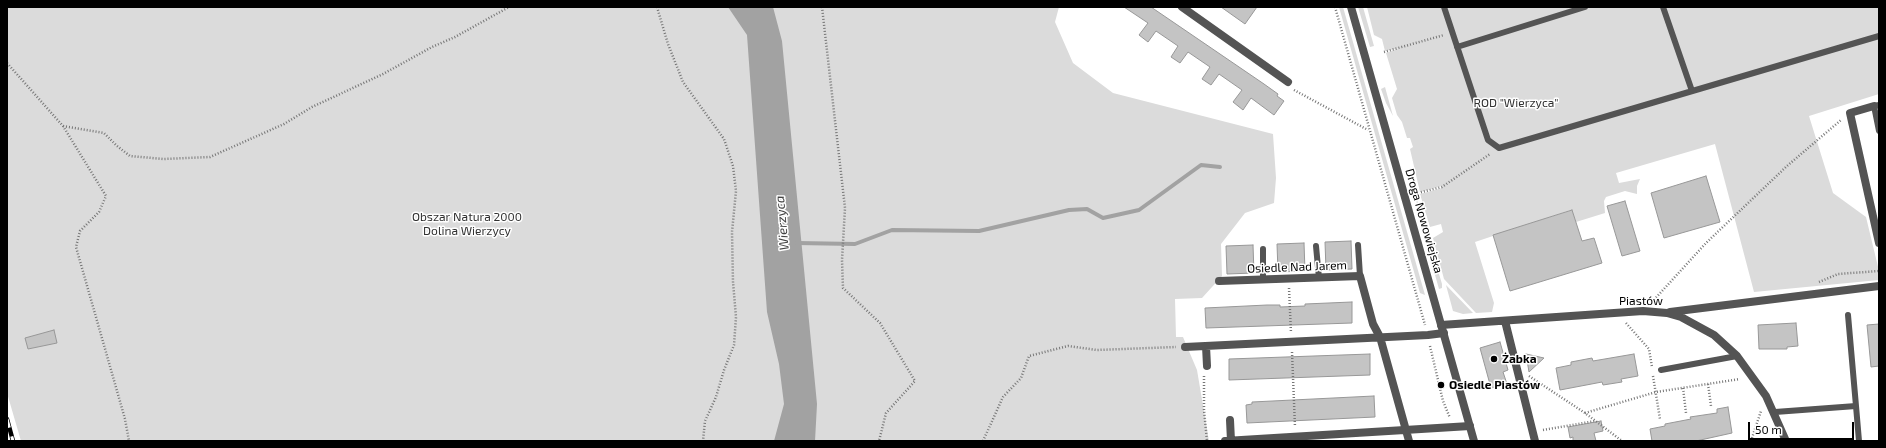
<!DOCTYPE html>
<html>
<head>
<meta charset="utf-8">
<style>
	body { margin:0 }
	#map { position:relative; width:1886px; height:448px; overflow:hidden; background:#fff; font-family:"Exo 2",sans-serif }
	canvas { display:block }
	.frame { position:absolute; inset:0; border:8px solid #000; pointer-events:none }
	.scale { position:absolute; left:1748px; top:422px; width:106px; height:18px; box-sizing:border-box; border:2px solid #000; border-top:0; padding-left:5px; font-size:12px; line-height:14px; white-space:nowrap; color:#000; -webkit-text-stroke:3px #fff; paint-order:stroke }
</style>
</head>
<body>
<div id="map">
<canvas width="1886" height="448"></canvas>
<div class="frame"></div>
<div class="scale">50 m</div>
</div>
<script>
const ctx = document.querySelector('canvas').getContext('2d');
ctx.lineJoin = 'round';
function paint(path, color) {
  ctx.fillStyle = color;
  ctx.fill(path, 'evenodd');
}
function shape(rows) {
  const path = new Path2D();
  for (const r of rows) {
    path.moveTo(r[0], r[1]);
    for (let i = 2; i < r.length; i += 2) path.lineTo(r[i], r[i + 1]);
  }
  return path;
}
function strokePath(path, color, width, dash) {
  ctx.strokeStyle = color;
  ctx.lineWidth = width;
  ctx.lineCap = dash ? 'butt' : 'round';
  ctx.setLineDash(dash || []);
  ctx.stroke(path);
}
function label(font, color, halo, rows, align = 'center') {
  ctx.font = font + ' "Exo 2",sans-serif';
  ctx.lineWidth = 3;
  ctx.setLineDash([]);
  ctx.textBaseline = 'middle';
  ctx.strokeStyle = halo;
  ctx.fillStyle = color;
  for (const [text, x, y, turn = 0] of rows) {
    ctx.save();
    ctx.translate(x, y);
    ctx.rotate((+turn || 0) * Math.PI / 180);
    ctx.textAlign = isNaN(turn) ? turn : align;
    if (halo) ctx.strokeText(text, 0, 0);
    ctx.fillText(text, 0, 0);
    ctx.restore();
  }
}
const green = shape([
	[7,7,1059,7,1055,22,1073,63,1113,93,1273,134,1276,178,1274,203,1245,213,1221,244,1222,276,1202,298,1175,299,1176,337,1183,337,1197,370,1209,441,21,441,7,393],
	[1339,7,1343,7,1425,295,1420,293],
	[1358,7,1363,7,1374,46,1370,47],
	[1367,7,1879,7,1879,94,1809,116,1833,193,1866,217,1879,271,1879,280,1754,292,1715,144,1616,173,1619,183,1640,179,1637,186,1637,194,1625,191,1606,197,1604,201,1605,213,1576,222,1571,210,1475,242,1494,303,1492,312,1476,313,1444,279,1433,238,1443,232,1441,224,1430,227,1420,194,1442,188,1442,186,1420,192,1410,149,1413,147,1410,138,1407,138,1402,122,1397,115,1392,98,1397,89,1386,53,1399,48,1385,51,1382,39,1374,35],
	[1385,87,1393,116,1386,103,1381,89],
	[1415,193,1442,284,1442,288,1439,289,1420,222],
	[1446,285,1473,313,1463,314,1453,311]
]);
const water = shape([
	[728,7,773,7,782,41,817,404,815,441,774,441,784,404,779,364,767,312,747,35]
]);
const stream = shape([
	[797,243,855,244,892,230,979,231,1069,210,1087,209,1103,218,1139,210,1201,165,1220,167]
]);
const building = shape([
	[1124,7,1151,7,1264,84,1278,94,1277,96,1284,101,1274,115,1251,98,1243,110,1233,102,1242,90,1219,74,1211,85,1202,79,1210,67,1188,52,1180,63,1171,57,1178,46,1156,31,1148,42,1139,35,1148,23,1124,7],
	[1221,7,1257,7,1245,24,1221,7],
	[1706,176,1720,222,1664,238,1651,193,1706,176],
	[1625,201,1640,251,1622,256,1607,206,1625,201],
	[1572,210,1582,241,1594,238,1602,263,1510,291,1493,235,1572,210],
	[1351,241,1352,269,1326,270,1325,242,1351,241],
	[1304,243,1305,271,1278,272,1277,244,1304,243],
	[1253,245,1254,273,1227,274,1226,246,1253,245],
	[1352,302,1352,323,1206,328,1205,308,1267,305,1280,305,1280,307,1305,306,1305,304,1352,302],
	[1796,323,1798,346,1787,347,1787,349,1759,349,1758,325,1796,323],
	[1879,324,1879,366,1871,367,1867,325,1879,324],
	[54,330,57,343,28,349,25,338,54,330],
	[1500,342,1508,370,1503,372,1507,384,1491,388,1480,348,1500,342],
	[1370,354,1370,375,1229,380,1229,359,1370,354],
	[1526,354,1544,358,1529,372,1526,354],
	[1634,354,1638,376,1621,379,1622,382,1603,385,1602,382,1560,390,1556,368,1571,365,1571,362,1592,358,1593,361,1634,354],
	[1374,396,1375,417,1247,423,1246,405,1252,404,1252,402,1374,396],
	[1728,407,1732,433,1696,441,1652,441,1650,429,1665,426,1665,424,1691,419,1690,417,1717,413,1717,409,1728,407],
	[1601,421,1603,431,1594,433,1596,441,1573,441,1573,437,1570,438,1568,427,1601,421]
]);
const path = shape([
	[657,7,668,44,683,82,724,139,733,166,736,191,732,232,733,282,736,317,734,345,724,370,716,397,705,421,703,441],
	[822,7,845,208,842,260,843,288,880,323,915,381,886,413,879,441],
	[1335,7,1425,325],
	[1384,52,1444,35],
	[7,63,63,126,106,196,99,212,80,231,76,247,125,419,129,441],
	[1294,90,1368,130],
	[63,126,104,133,117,146,130,156,163,159,210,157,284,124,312,107,383,74,432,47,455,37,509,7],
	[1418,193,1442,187,1490,154],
	[1819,282,1838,274,1879,271],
	[1289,288,1291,333],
	[1652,302,1706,243,1787,166,1841,120],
	[1626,323,1649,349,1652,367],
	[1430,346,1443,401,1450,418],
	[1292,352,1295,427],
	[1204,376,1204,410,1207,441],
	[1529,376,1585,413,1622,441],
	[1653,376,1660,419],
	[1708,384,1711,406],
	[1683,388,1686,413],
	[1585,413,1656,392,1740,379],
	[1543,430,1595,421],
	[983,441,1003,397,1021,378,1029,356,1068,346,1097,350,1176,347],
	[1751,441,1761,411]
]);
const service = shape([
	[1444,7,1488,140,1499,148,1879,36],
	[1663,7,1692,91],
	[1457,47,1585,7],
	[1879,105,1874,106,1879,131],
	[1358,245,1360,276],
	[1316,246,1319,278],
	[1263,249,1263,280],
	[1661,370,1737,356],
	[1856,406,1859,441],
	[1775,412,1856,406,1848,315]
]);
const minor = shape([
	[1182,7,1288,82],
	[1874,106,1850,113,1879,243],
	[1219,281,1360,276,1373,324,1380,337,1409,441],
	[1670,312,1879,286],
	[1505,321,1535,441],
	[1441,325,1643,311,1667,313,1681,317,1714,335,1737,356,1766,396,1786,441],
	[1206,346,1207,366],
	[1185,347,1428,335,1444,333],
	[1230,420,1231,441],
	[1225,441,1470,426]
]);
const tertiary = shape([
	[1351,7,1474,441]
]);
const rail = shape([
	[7,419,13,441]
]);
const markers = [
	[1494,359,4,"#000"],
	[1441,385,4,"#000"]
];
const parkNames = [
	["ROD \"Wierzyca\"",1516,103],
	["Obszar Natura 2000",467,217],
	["Dolina Wierzycy",467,231]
];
const streetNames = [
	["Droga Nowowiejska",1424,221,74],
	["Osiedle Nad Jarem",1297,267,-2],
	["Piastów",1641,301]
];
const poiNames = [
	["Żabka",1502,359],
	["Osiedle Piastów",1449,385]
];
const waterNames = [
	["Wierzyca",782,223,-95]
];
paint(green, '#dbdbdb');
paint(water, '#a2a2a2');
strokePath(stream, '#a2a2a2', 4);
paint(building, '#c4c4c4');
strokePath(building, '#989898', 1);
strokePath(path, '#767676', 2.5, [1, 2]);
strokePath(service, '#545454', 6);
strokePath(minor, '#545454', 8);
strokePath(tertiary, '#545454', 8);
strokePath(rail, '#000', 4.5);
strokePath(rail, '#fff', 3, [9]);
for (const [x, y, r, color] of markers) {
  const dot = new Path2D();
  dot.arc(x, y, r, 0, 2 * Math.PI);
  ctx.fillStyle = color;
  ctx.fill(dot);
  strokePath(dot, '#fff', 1.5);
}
label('12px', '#323232', '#fff', parkNames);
label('12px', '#000', '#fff', streetNames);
label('bold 12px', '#000', '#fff', poiNames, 'left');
label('italic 13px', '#434343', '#fff', waterNames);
</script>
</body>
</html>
